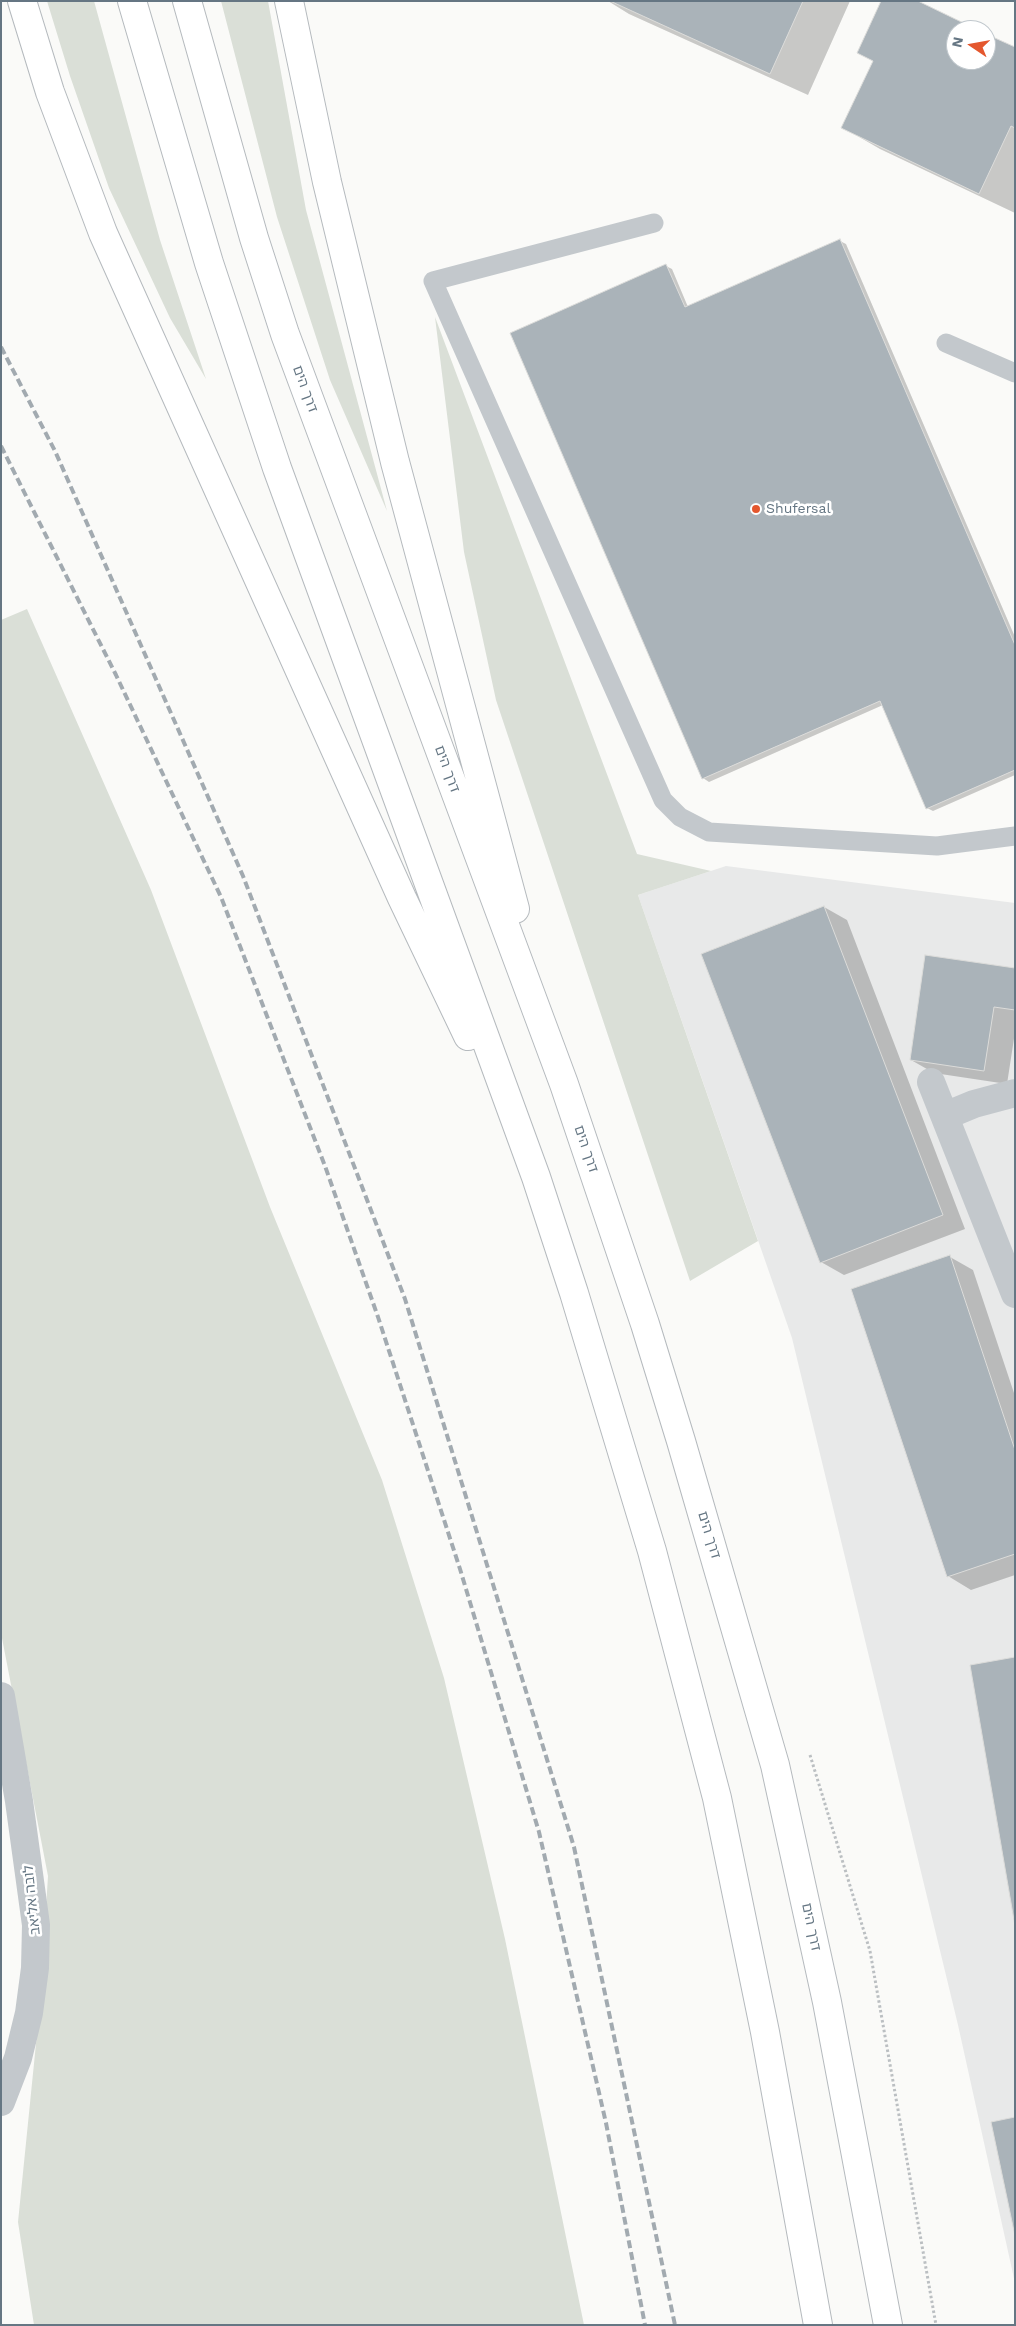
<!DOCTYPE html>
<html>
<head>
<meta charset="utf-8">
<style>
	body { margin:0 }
	#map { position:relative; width:1016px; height:2326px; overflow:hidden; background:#fafaf8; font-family:"Work Sans",sans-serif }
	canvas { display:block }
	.frame { position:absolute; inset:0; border:2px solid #657683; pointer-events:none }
	.north { position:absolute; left:946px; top:20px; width:50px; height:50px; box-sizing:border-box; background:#fff; border:1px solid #c1c8cd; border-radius:50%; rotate:282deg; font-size:14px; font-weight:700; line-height:20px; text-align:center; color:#657683 }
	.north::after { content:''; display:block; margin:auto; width:18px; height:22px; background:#e4572e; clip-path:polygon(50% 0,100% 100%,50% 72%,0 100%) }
</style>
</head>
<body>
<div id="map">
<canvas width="1016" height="2326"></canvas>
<div class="frame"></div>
<div class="north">N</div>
</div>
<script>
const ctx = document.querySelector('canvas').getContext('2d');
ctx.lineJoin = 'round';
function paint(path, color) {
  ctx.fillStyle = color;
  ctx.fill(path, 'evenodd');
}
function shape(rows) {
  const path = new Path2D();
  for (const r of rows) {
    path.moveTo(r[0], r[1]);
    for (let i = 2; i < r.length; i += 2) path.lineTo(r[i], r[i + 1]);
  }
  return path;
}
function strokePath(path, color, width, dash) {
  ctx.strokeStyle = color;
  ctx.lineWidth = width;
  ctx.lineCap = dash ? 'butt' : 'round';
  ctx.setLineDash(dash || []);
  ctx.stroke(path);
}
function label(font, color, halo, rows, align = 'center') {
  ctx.font = font + ' "Work Sans","Noto Sans Hebrew",sans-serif';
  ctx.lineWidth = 5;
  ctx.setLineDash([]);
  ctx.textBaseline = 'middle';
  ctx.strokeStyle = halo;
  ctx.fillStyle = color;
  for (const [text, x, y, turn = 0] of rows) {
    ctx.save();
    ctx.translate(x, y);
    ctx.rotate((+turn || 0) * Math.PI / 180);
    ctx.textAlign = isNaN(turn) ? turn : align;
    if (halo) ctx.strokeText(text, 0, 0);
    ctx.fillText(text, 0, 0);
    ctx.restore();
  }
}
const built = shape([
	[726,866,1015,903,1015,2283,958,2025,792,1338,638,895]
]);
const green = shape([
	[47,1,94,1,160,240,206,379,170,318,109,188,70,76],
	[221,1,268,1,306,210,387,511,330,380,277,217],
	[435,317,637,854,711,871,638,895,758,1241,690,1281,496,700,464,552],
	[27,609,151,890,270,1207,382,1480,444,1678,505,1939,584,2325,34,2325,18,2222,40,2004,48,1876,1,1633,1,620]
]);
const shadow = shape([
	[608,1,850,1,808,95,629,14],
	[883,1,975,30,956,30,956,60,986,60,986,35,1015,49,1015,213,880,149,842,127,874,61],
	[840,241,846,244,1015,637,1015,775,933,811,927,808,883,705,709,782,703,778,666,266,672,269,688,307],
	[824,907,847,920,965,1229,844,1275,821,1262],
	[1015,969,1015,1032,1007,1084,934,1073,911,1060],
	[950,1257,973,1270,1015,1396,1015,1575,971,1590,948,1576]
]);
const building = shape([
	[610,1,803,1,770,74,610,1],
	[881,1,918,1,978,30,956,30,956,60,986,60,986,34,1015,47,1015,128,1011,126,979,194,841,128,873,61,857,53,881,1],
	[840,239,1015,645,1015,770,926,809,880,701,702,779,510,333,666,264,685,307,840,239],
	[824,906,943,1215,820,1263,701,954,824,906],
	[925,955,1015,968,1015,1010,994,1007,984,1071,910,1060,925,955],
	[950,1255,1015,1450,1015,1554,947,1577,851,1289,950,1255],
	[1015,1657,1015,1926,970,1665,1015,1657],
	[1015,2117,1015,2236,991,2122,1015,2117]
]);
const path = shape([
	[810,1755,870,1951,936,2325]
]);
const lane = shape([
	[654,223,433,281,663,800,680,817,709,832,937,846,1015,836],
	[946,343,1015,373]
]);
const street = shape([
	[931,1082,1015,1294],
	[945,1116,974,1104,1015,1093],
	[1,1696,19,1801,36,1925,35,1968,29,2013,18,2058,1,2102]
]);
const primary = shape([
	[22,1,50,92,103,233,402,898,468,1036],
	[132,1,209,263,277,468,536,1177,574,1293,652,1551,717,1798,765,2032,818,2325],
	[187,1,254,238,285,334,564,1084,645,1324,681,1441,775,1765,827,2002,888,2325],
	[289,1,327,182,395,462,515,909]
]);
const rail = shape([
	[1,347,55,451,243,876,405,1299,574,1847,675,2325],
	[1,446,116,675,221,897,325,1166,378,1317,460,1569,539,1832,606,2123,645,2325]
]);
const markers = [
	[756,509,5,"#e4572e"]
];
const streetNames = [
	["דרך הים",305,389,70],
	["דרך הים",447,769,70],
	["דרך הים",586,1149,71],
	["דרך הים",709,1535,73],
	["לובה אליאב",32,1900,-96],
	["דרך הים",811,1927,78]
];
const poiNames = [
	["Shufersal",766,509]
];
paint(built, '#e8e9e9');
paint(green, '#dadfd7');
paint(shadow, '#0003');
paint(building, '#aab3b9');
strokePath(building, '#dcdcda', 1);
strokePath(primary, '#b5babe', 30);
strokePath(path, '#bbbfc2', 3, [2.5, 2.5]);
strokePath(lane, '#c3c8cc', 19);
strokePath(street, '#c3c8cc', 28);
strokePath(primary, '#fff', 28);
strokePath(rail, '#a2aab0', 4, [8, 4]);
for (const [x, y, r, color] of markers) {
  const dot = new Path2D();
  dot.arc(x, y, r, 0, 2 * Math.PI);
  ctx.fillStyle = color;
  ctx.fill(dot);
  strokePath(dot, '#fff', 2);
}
label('14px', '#657683', '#fff', streetNames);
label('14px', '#657683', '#fff', poiNames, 'left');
</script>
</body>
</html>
